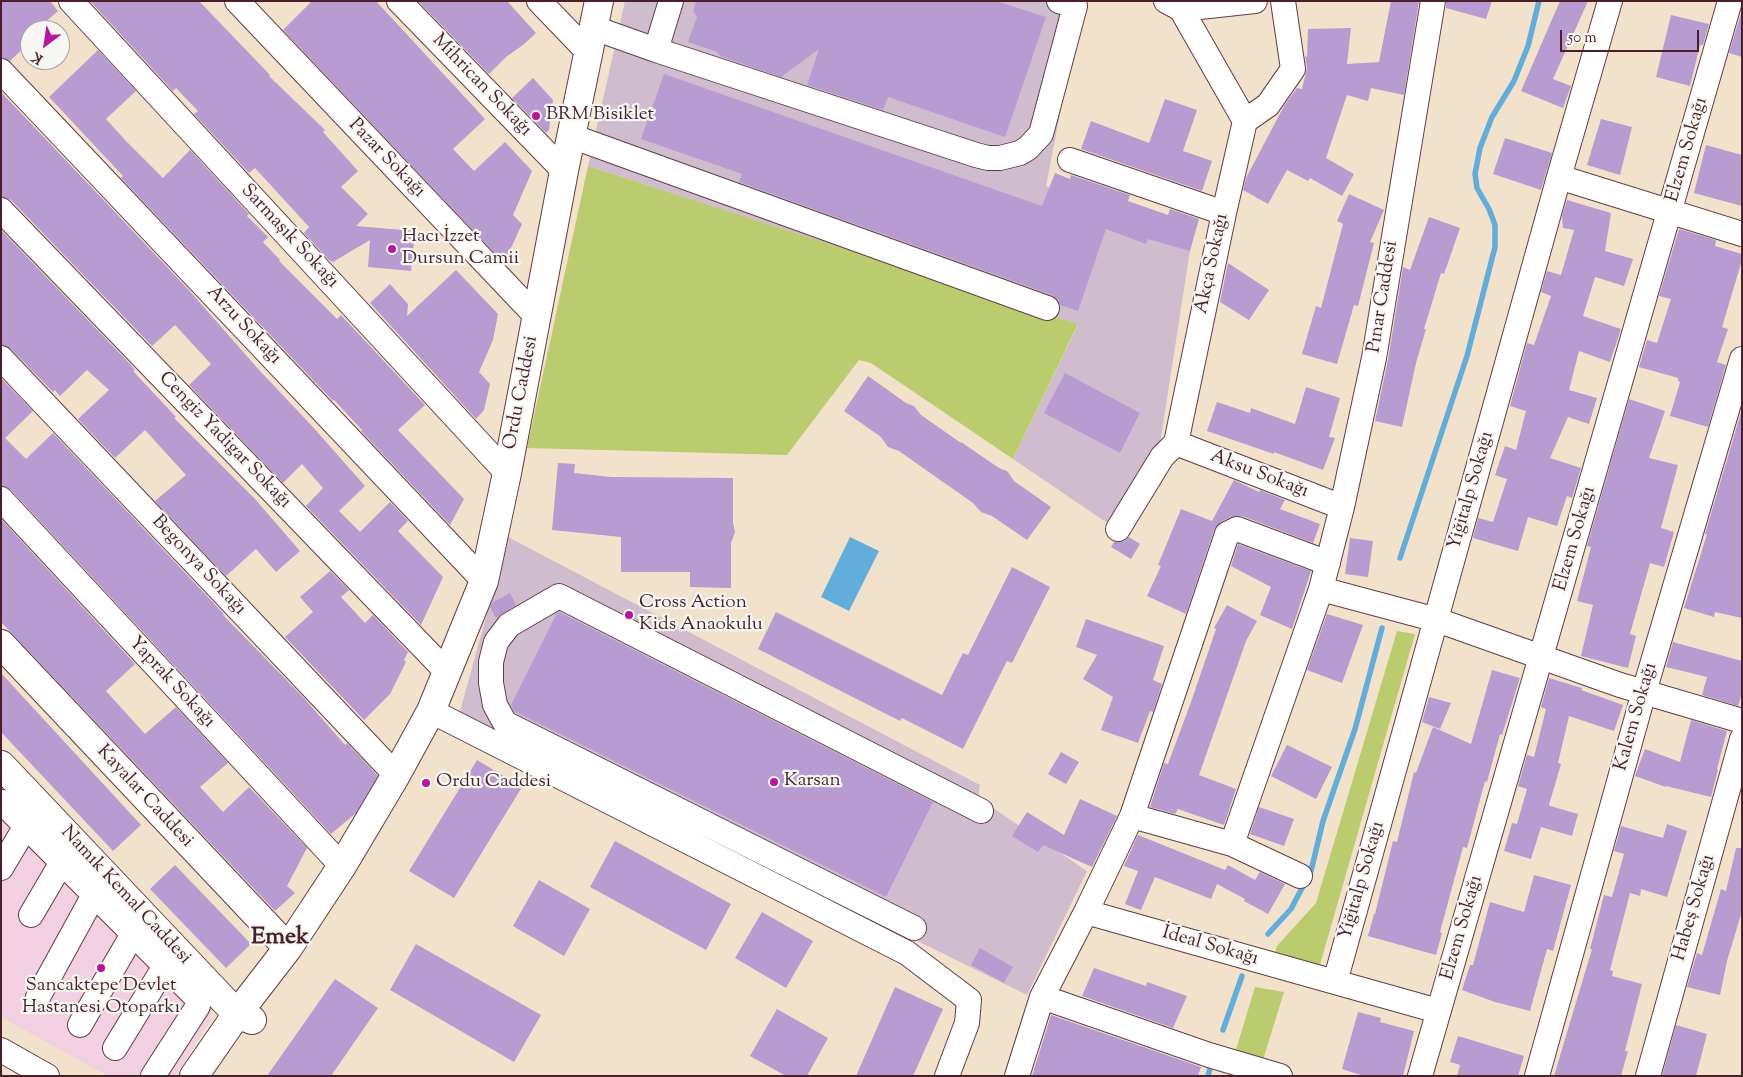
<!DOCTYPE html>
<html>
<head>
<meta charset="utf-8">
<style>
	body { margin:0 }
	#map { position:relative; width:1743px; height:1077px; overflow:hidden; background:#f3e2cb; font-family:"Sorts Mill Goudy",serif }
	canvas { display:block }
	.frame { position:absolute; inset:0; border:2px solid #4a1f2b; pointer-events:none }
	.north { position:absolute; left:20px; top:20px; width:50px; height:50px; box-sizing:border-box; background:#f6f6f2; border:1px solid #b1a0a2; border-radius:50%; rotate:211deg; font-size:14px; font-weight:700; line-height:20px; text-align:center; color:#4a1f2b }
	.north::after { content:''; display:block; margin:auto; width:18px; height:22px; background:#b5179e; clip-path:polygon(50% 0,100% 100%,50% 72%,0 100%) }
	.scale { position:absolute; left:1560px; top:30px; width:139px; height:22px; box-sizing:border-box; border:2px solid #4a1f2b; border-top:0; padding-left:6px; font-size:15px; line-height:18px; white-space:nowrap; color:#4a1f2b; -webkit-text-stroke:4px #f6f6f2; paint-order:stroke }
</style>
</head>
<body>
<div id="map">
<canvas width="1743" height="1077"></canvas>
<div class="frame"></div>
<div class="north">K</div>
<div class="scale">50 m</div>
</div>
<script>
const ctx = document.querySelector('canvas').getContext('2d');
ctx.lineJoin = 'round';
function paint(path, color) {
  ctx.fillStyle = color;
  ctx.fill(path, 'evenodd');
}
function shape(rows) {
  const path = new Path2D();
  for (const r of rows) {
    path.moveTo(r[0], r[1]);
    for (let i = 2; i < r.length; i += 2) path.lineTo(r[i], r[i + 1]);
  }
  return path;
}
function strokePath(path, color, width, dash) {
  ctx.strokeStyle = color;
  ctx.lineWidth = width;
  ctx.lineCap = dash ? 'butt' : 'round';
  ctx.setLineDash(dash || []);
  ctx.stroke(path);
}
function label(font, color, halo, rows, align = 'center') {
  ctx.font = font + ' "Sorts Mill Goudy",serif';
  ctx.lineWidth = 4.5;
  ctx.setLineDash([]);
  ctx.textBaseline = 'middle';
  ctx.strokeStyle = halo;
  ctx.fillStyle = color;
  for (const [text, x, y, turn = 0] of rows) {
    ctx.save();
    ctx.translate(x, y);
    ctx.rotate((+turn || 0) * Math.PI / 180);
    ctx.textAlign = isNaN(turn) ? turn : align;
    if (halo) ctx.strokeText(text, 0, 0);
    ctx.fillText(text, 0, 0);
    ctx.restore();
  }
}
const built = shape([
	[1,785,206,998,211,1009,211,1020,175,1076,108,1076,1,1017]
]);
const industrial = shape([
	[625,1,1082,1,1046,186,1191,244,1160,444,1113,527,1013,459,1078,325,588,166],
	[508,537,980,785,978,798,1087,871,1027,995,459,715]
]);
const green = shape([
	[588,166,1078,324,1013,459,871,363,859,360,787,455,527,448],
	[1397,631,1415,634,1319,968,1273,958,1277,946,1316,903],
	[1255,987,1284,992,1258,1076,1228,1076]
]);
const water = shape([
	[850,537,879,551,849,611,821,597]
]);
const stream = shape([
	[1400,558,1467,356,1495,247,1495,225,1489,209,1477,188,1475,174,1480,148,1492,117,1514,81,1528,46,1539,1],
	[1268,934,1291,909,1311,871,1323,821,1355,729,1382,628],
	[1223,1030,1242,976],
	[1208,1076,1211,1065]
]);
const building = shape([
	[1,1,50,1,58,11,36,30,30,30,30,42,10,61,1,58],
	[90,1,199,1,270,75,269,76,325,130,323,132,358,171,341,187,368,214,356,226,415,231,411,271,368,267,370,240,333,262,329,260,304,233,309,227,255,168,249,173,194,114,198,111,176,88,173,91],
	[312,1,376,1,485,119,453,149,474,171,505,142,532,171,513,215,522,224,504,263,283,30],
	[418,1,507,1,536,33,523,45,506,57,489,74],
	[696,1,996,1,1046,17,1005,137,888,97,883,110,807,85,819,49,781,77,720,56,717,52,688,42,697,17,693,11],
	[1391,1,1419,1,1404,95,1371,88,1368,101,1347,95,1326,158,1354,174,1342,196,1310,178,1308,181,1287,170,1268,204,1243,190,1246,178,1284,106,1297,88,1302,89,1307,68,1305,56,1307,57,1308,29,1351,28,1347,64,1379,62],
	[1446,1,1492,1,1486,19,1446,8],
	[1560,1,1588,1,1553,79,1571,86,1563,108,1521,91],
	[1742,10,1742,57,1729,53],
	[1671,15,1709,24,1703,45,1700,45,1690,86,1656,77],
	[98,50,136,91,106,119,126,141,163,178,190,150,249,214,247,216,268,237,263,242,280,260,279,261,337,319,341,315,425,405,398,430,464,499,450,525,361,431,362,430,334,400,333,401,121,178,123,176,49,97],
	[664,74,1042,206,1055,173,1070,179,1071,175,1130,195,1128,201,1168,215,1170,209,1199,219,1190,251,1148,239,1146,244,1106,229,1078,311,1060,305,1057,299,1052,295,739,182,742,174,641,139],
	[533,78,553,100,549,130,546,133,512,98],
	[1,92,187,288,260,371,312,426,365,486,339,511,360,532,390,502,408,521,398,531,443,577,421,625,306,506,323,488,302,464,283,483,189,385,211,364,175,325,152,346,11,200,1,197],
	[1165,99,1197,110,1183,151,1212,161,1202,191,1081,149,1091,121,1149,143],
	[1601,119,1632,127,1620,175,1587,165],
	[1505,138,1552,153,1541,190,1493,174],
	[1706,145,1742,155,1742,206,1694,193],
	[1349,194,1384,210,1370,242,1374,243,1358,306,1354,305,1337,364,1302,354,1316,306,1321,308,1343,224,1337,221],
	[1567,200,1611,213,1605,251,1633,259,1624,286,1595,277,1583,316,1621,329,1610,362,1579,351,1569,390,1597,398,1589,424,1568,417,1550,458,1581,468,1572,498,1567,496,1557,526,1528,517,1518,551,1473,538,1478,518,1493,522,1507,479,1495,475,1505,446,1516,450,1526,411,1510,406,1527,343,1534,345,1551,296,1541,292,1547,271,1561,275,1574,230,1563,228,1562,216],
	[1429,217,1460,228,1444,274,1441,273,1424,329,1426,329,1416,363,1402,427,1375,421,1388,360,1403,267,1410,270],
	[1679,229,1716,240,1715,246,1742,254,1742,260,1722,327,1728,329,1717,362,1726,365,1708,427,1670,416,1680,382,1678,381,1678,378,1639,367,1647,340,1657,343,1671,299,1659,296],
	[1,230,131,365,135,370,133,371,176,417,174,418,255,499,300,551,276,572,256,549,226,576,155,501,186,475,145,430,115,458,78,419,109,390,87,370,60,396,55,390,53,392,11,349,1,345],
	[1228,263,1269,290,1249,320,1220,302],
	[456,270,498,314,493,340,479,372,490,384,484,410,476,419,370,303,390,284,408,304,407,316],
	[1065,373,1140,413,1120,453,1044,413],
	[868,376,906,403,914,406,921,415,961,443,961,442,999,468,1007,471,1014,481,1051,507,1027,540,992,516,981,512,973,503,899,451,888,447,881,437,844,411],
	[1,378,33,411,5,438,26,459,53,433,224,614,223,615,303,697,345,745,347,743,378,776,356,813,331,834,11,490,1,486],
	[1306,387,1340,398,1329,437,1335,438,1323,470,1274,452,1274,454,1207,431,1217,402,1250,413,1251,408,1295,424],
	[1629,399,1665,411,1649,458,1678,465,1661,528,1674,532,1664,567,1650,563,1630,634,1636,636,1628,668,1581,656,1593,605,1577,601,1591,547,1587,546],
	[1742,409,1742,618,1715,612,1714,617,1684,608,1707,534,1705,534],
	[558,463,575,464,574,473,611,477,733,478,733,523,735,532,731,543,731,588,690,587,690,572,621,572,621,537,552,530],
	[1234,480,1259,492,1260,490,1285,500,1280,509,1320,524,1313,543,1242,516,1231,517,1221,522,1214,530,1186,614,1147,596,1161,566,1158,565,1181,509,1212,521],
	[1,519,135,664,106,691,145,734,176,707,228,763,200,787,223,812,249,787,307,848,287,886,295,893,275,911,1,622],
	[1129,537,1140,544,1131,559,1111,547,1114,542,1124,541],
	[1350,538,1373,541,1368,577,1345,574],
	[1238,544,1311,571,1292,629,1260,615,1271,587,1231,566],
	[1012,567,1050,587,1012,663,1007,661,963,749,902,718,900,721,758,649,776,612,942,695,963,653,968,655],
	[330,571,349,590,341,597,365,623,373,615,408,652,404,660,406,662,390,694,364,720,285,637,313,612,300,597],
	[510,593,516,605,496,618,490,607,492,603],
	[1227,605,1257,621,1246,641,1199,775,1236,789,1224,825,1178,809,1175,814,1150,807,1164,763,1168,764,1191,702,1216,629,1214,628],
	[559,612,933,802,886,897,514,711,511,705,557,613],
	[1327,614,1363,625,1342,683,1307,670],
	[1086,619,1164,646,1153,680,1162,684,1153,712,1150,711,1138,743,1101,730,1113,697,1083,679,1097,655,1076,647],
	[1673,642,1742,661,1742,693,1738,706,1702,695,1707,677,1666,667],
	[1492,670,1520,678,1502,735,1500,734,1487,782,1485,781,1467,848,1463,847,1440,932,1442,933,1436,955,1368,936,1374,914,1375,914,1393,841,1397,842,1414,772,1416,773,1433,727,1471,744],
	[1,673,141,825,113,851,1,732],
	[1549,678,1582,688,1581,690,1623,705,1614,731,1569,716,1558,763,1561,764,1549,805,1550,806,1578,814,1572,836,1541,827,1531,859,1504,851,1512,823,1517,824,1527,789,1518,786,1527,755,1534,757,1546,709,1541,707],
	[1429,697,1451,703,1440,729,1422,722],
	[1691,720,1727,731,1717,769,1718,770,1711,797,1666,786,1666,787,1635,776,1645,749,1680,762],
	[1287,745,1332,767,1316,799,1271,776],
	[1061,752,1079,762,1066,784,1048,774],
	[477,760,522,787,454,898,409,871],
	[1080,799,1117,816,1092,867,1043,845,1038,852,1012,836,1027,812,1064,835],
	[1259,807,1294,819,1284,846,1250,834],
	[1667,824,1687,831,1667,897,1641,889,1640,896,1630,893,1610,970,1613,971,1612,976,1642,984,1625,1051,1628,1051,1621,1076,1554,1076,1592,949,1590,949,1604,895,1612,897,1624,854,1614,851,1621,826,1663,838],
	[1138,835,1225,870,1228,865,1255,880,1260,872,1285,884,1268,914,1244,901,1245,899,1217,884,1211,899,1155,877,1141,910,1125,904,1138,871,1124,866],
	[615,841,731,904,706,950,590,887],
	[1736,848,1742,848,1742,911,1727,961,1720,995,1687,987,1697,953,1702,955,1721,889,1726,891],
	[175,865,251,944,226,968,150,889],
	[1534,875,1571,885,1553,951,1547,949,1530,1011,1495,1002,1462,990,1470,965,1473,965,1490,902,1524,912],
	[539,880,590,909,564,956,513,926],
	[762,912,813,941,786,988,735,958],
	[416,944,541,1015,514,1062,390,990],
	[980,948,1013,967,1004,983,971,965],
	[1094,968,1146,986,1147,982,1187,996,1173,1028,1082,996],
	[335,979,378,1008,331,1076,267,1076],
	[895,987,943,1009,913,1076,856,1076],
	[777,1009,828,1038,807,1076,786,1076,750,1056],
	[1358,1012,1381,1018,1380,1022,1414,1031,1403,1076,1364,1076,1342,1069],
	[1051,1015,1201,1067,1198,1076,1032,1076],
	[1676,1025,1707,1034,1696,1076,1662,1076],
	[1458,1036,1524,1056,1518,1076,1457,1076,1460,1065,1450,1062]
]);
const minor = shape([
	[71,1,507,473],
	[237,1,536,316],
	[399,1,564,171],
	[539,1,589,53],
	[1166,1,1181,9,1255,1],
	[1181,9,1245,121],
	[594,28,656,50,976,155,988,158,1000,158,1020,153,1028,148,1041,134,1075,6,1059,1],
	[656,50,671,1],
	[1,71,484,581],
	[571,136,1047,308],
	[1070,160,1224,213],
	[1559,177,1742,234],
	[1,210,447,672],
	[1,358,396,775],
	[1176,443,1342,507],
	[1,499,342,866],
	[1118,529,1162,457,1176,443,1224,213,1245,121,1268,105,1293,69,1283,1],
	[1321,589,1437,620,1620,685,1742,721],
	[431,711,907,953,969,1000,967,1023,947,1076],
	[2,802,197,998,198,1006,153,1076],
	[1132,816,1227,534,1237,529,1328,563],
	[1232,844,1300,876],
	[1,868,26,826],
	[1086,912,1438,1011],
	[31,915,62,862],
	[914,928,505,723,495,705,491,683,491,662,496,642,509,625,559,596,981,811],
	[1335,982,1559,177,1610,1],
	[38,997,94,895],
	[1042,997,1209,1055,1280,1076],
	[80,1025,133,934],
	[115,1048,165,966],
	[1,1050,47,1076],
	[1017,1076,1042,997,1086,912,1132,816,1232,844,1321,589,1342,507,1374,358,1433,1],
	[1420,1076,1730,1],
	[1537,1076,1644,692,1742,359],
	[1648,1076,1742,739]
]);
const major = shape([
	[1,644,288,948],
	[1,765,237,1014,252,1020],
	[194,1076,237,1014,288,948,342,866,396,775,431,711,484,581,507,473,564,171,599,1]
]);
const markers = [
	[536,116,5,"#b5179e"],
	[392,249,5,"#b5179e"],
	[629,615,5,"#b5179e"],
	[774,782,5,"#b5179e"],
	[426,783,5,"#b5179e"],
	[101,968,5,"#b5179e"]
];
const streetNames = [
	["Mihrican Sokağı",481,86,46],
	["Elzem Sokağı",1688,150,-74],
	["Pazar Sokağı",386,159,46],
	["Sarmaşık Sokağı",289,237,47],
	["Akça Sokağı",1213,264,-78],
	["Pınar Caddesi",1384,297,-81],
	["Arzu Sokağı",243,326,47],
	["Ordu Caddesi",522,393,-79],
	["Cengiz Yadigar Sokağı",224,441,46],
	["Aksu Sokağı",1259,475,21],
	["Yiğitalp Sokağı",1472,491,-74],
	["Elzem Sokağı",1576,539,-74],
	["Begonya Sokağı",198,566,47],
	["Yaprak Sokağı",171,683,47],
	["Kalem Sokağı",1637,717,-74],
	["Kayalar Caddesi",144,797,47],
	["Yiğitalp Sokağı",1363,881,-74],
	["Namık Kemal Caddesi",125,896,47],
	["Habeş Sokağı",1695,908,-74],
	["Elzem Sokağı",1463,928,-74],
	["İdeal Sokağı",1210,947,16]
];
const poiNames = [
	["BRM Bisiklet",546,116],
	["Hacı İzzet",402,238],
	["Dursun Camii",402,260],
	["Cross Action",639,604],
	["Kids Anaokulu",639,626],
	["Karsan",784,782],
	["Ordu Caddesi",436,783],
	["Sancaktepe Devlet",101,987,"center"],
	["Hastanesi Otoparkı",101,1009,"center"]
];
const districtNames = [
	["Emek",280,939]
];
paint(built, '#f2cfe1');
paint(industrial, '#cfbdcf');
paint(green, '#bbcc6f');
paint(water, '#63addb');
strokePath(stream, '#63addb', 5.5);
paint(building, '#b89bd1');
strokePath(minor, '#633c43', 26);
strokePath(major, '#633c43', 30);
strokePath(minor, '#fff', 24);
strokePath(major, '#fff', 28);
for (const [x, y, r, color] of markers) {
  const dot = new Path2D();
  dot.arc(x, y, r, 0, 2 * Math.PI);
  ctx.fillStyle = color;
  ctx.fill(dot);
  strokePath(dot, '#f6f6f2', 2);
}
label('19px', '#4a1f2b', '#f6f6f2', streetNames);
label('19px', '#4a1f2b', '#f6f6f2', poiNames, 'left');
label('bold 24px', '#4a1f2b', '#f6f6f2', districtNames);
</script>
</body>
</html>
